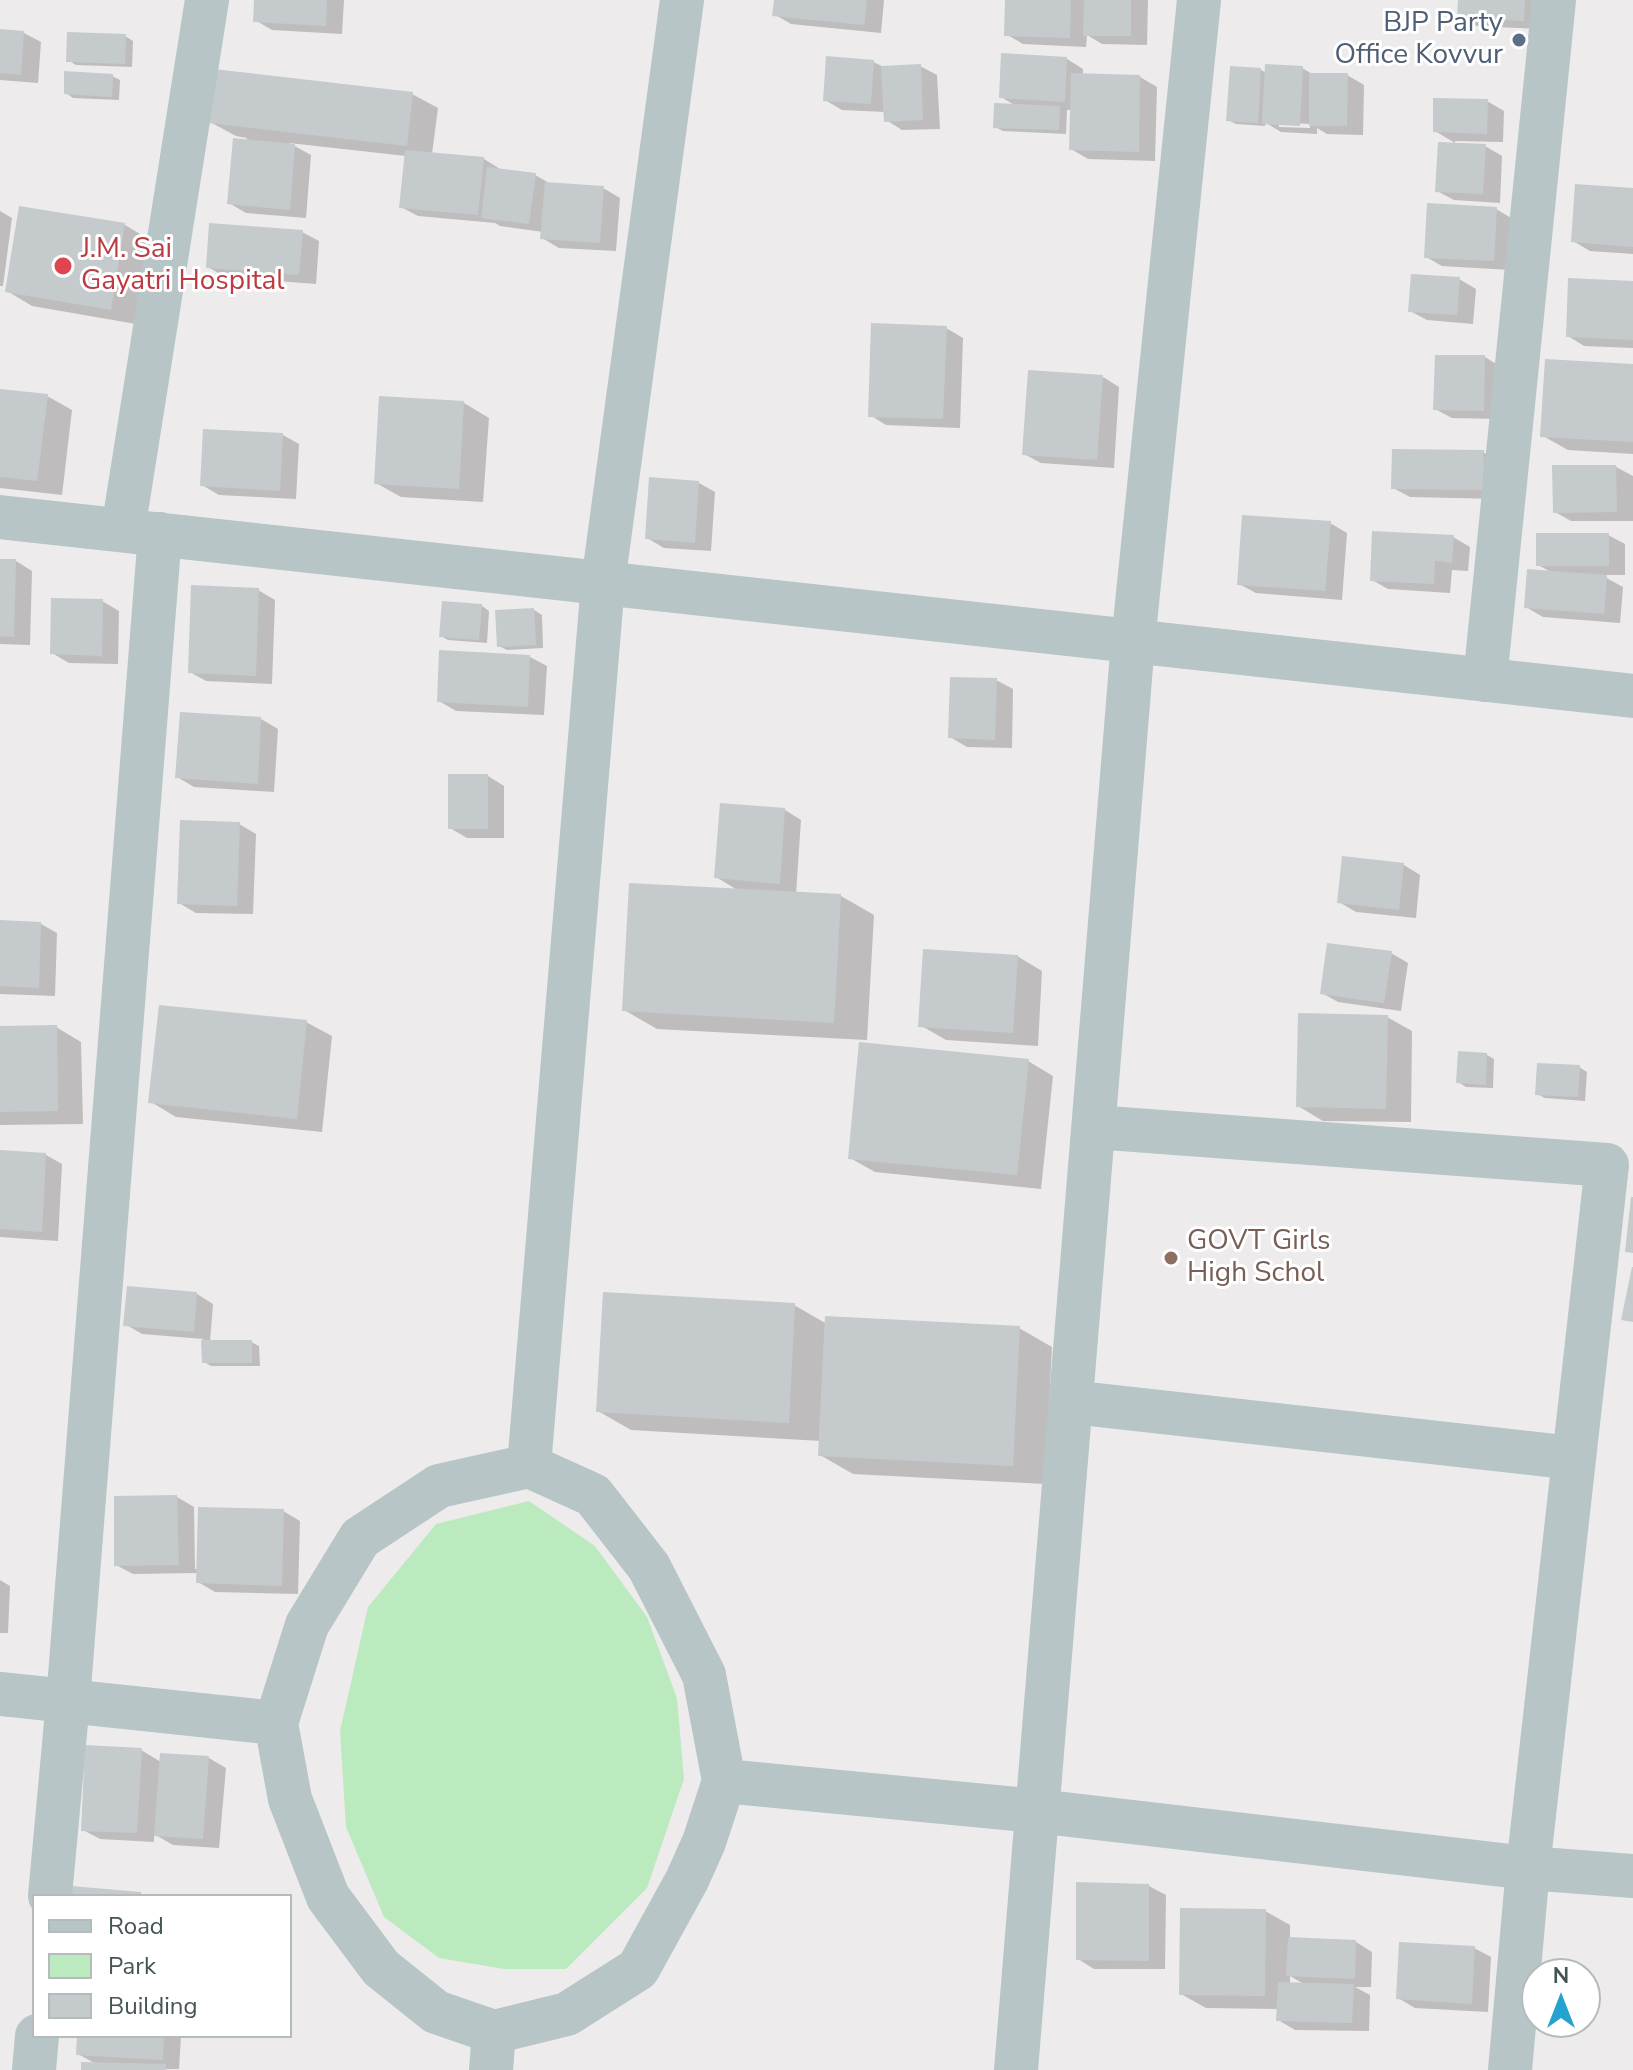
<!DOCTYPE html>
<html>
<head>
<meta charset="utf-8">
<style>
	body { margin:0 }
	#map { position:relative; width:1633px; height:2070px; overflow:hidden; background:#eeebec; font-family:"Nunito Sans",sans-serif }
	canvas { display:block }
	.legend { position:absolute; left:32px; top:1894px; width:260px; height:144px; box-sizing:border-box; background:#fff; border:2px solid #b5bbbc; margin:0; padding:10px 14px; list-style:none; font-size:24px; color:#455457 }
	.legend li { display:flex; align-items:center; gap:16px; height:40px }
	.legend b { width:40px; border:2px solid #b5bbbc }
	.north { position:absolute; left:1521px; top:1958px; width:80px; height:80px; box-sizing:border-box; background:#fff; border:2px solid #b5bbbc; border-radius:50%; rotate:0deg; font-size:22px; font-weight:700; line-height:32px; text-align:center; color:#455457 }
	.north::after { content:''; display:block; margin:auto; width:28px; height:36px; background:#26a2ce; clip-path:polygon(50% 0,100% 100%,50% 72%,0 100%) }
</style>
</head>
<body>
<div id="map">
<canvas width="1633" height="2070"></canvas>
<ul class="legend">
<li><b style="height:10px;background:#b7c5c7"></b>Road</li>
<li><b style="height:22px;background:#bceabf"></b>Park</li>
<li><b style="height:22px;background:#c5cacd"></b>Building</li>
</ul>
<div class="north">N</div>
</div>
<script>
const ctx = document.querySelector('canvas').getContext('2d');
ctx.lineJoin = 'round';
function paint(path, color) {
  ctx.fillStyle = color;
  ctx.fill(path, 'evenodd');
}
function shape(rows) {
  const path = new Path2D();
  for (const r of rows) {
    path.moveTo(r[0], r[1]);
    for (let i = 2; i < r.length; i += 2) path.lineTo(r[i], r[i + 1]);
  }
  return path;
}
function strokePath(path, color, width, dash) {
  ctx.strokeStyle = color;
  ctx.lineWidth = width;
  ctx.lineCap = dash ? 'butt' : 'round';
  ctx.setLineDash(dash || []);
  ctx.stroke(path);
}
function label(font, color, halo, rows, align = 'center') {
  ctx.font = font + ' "Nunito Sans",sans-serif';
  ctx.lineWidth = 6;
  ctx.setLineDash([]);
  ctx.textBaseline = 'middle';
  ctx.strokeStyle = halo;
  ctx.fillStyle = color;
  for (const [text, x, y, turn = 0] of rows) {
    ctx.save();
    ctx.translate(x, y);
    ctx.rotate((+turn || 0) * Math.PI / 180);
    ctx.textAlign = isNaN(turn) ? turn : align;
    if (halo) ctx.strokeText(text, 0, 0);
    ctx.fillText(text, 0, 0);
    ctx.restore();
  }
}
const green = shape([
	[529,1501,595,1546,647,1617,677,1698,684,1779,647,1888,566,1969,504,1969,439,1958,384,1917,346,1827,340,1731,368,1607,436,1524]
]);
const shadow = shape([
	[256,0,344,0,342,34,272,30,255,20],
	[776,0,884,0,881,33,791,24,774,14],
	[1007,0,1148,0,1147,45,1102,44,1087,35,1086,47,1023,44,1006,34],
	[1460,0,1542,0,1540,29,1476,26,1459,16],
	[0,31,24,33,41,42,38,83,0,80],
	[125,36,133,41,132,67,76,65,68,60],
	[1067,59,1083,69,1083,75,1140,77,1157,87,1155,161,1088,159,1071,149,1072,110,1067,110,1066,134,1003,131,995,127,1016,106,1001,97],
	[873,62,884,67,920,66,937,75,940,129,902,130,886,120,885,112,842,110,825,100],
	[1302,68,1314,75,1347,75,1364,85,1363,135,1327,134,1317,128,1317,134,1281,132,1266,123,1265,126,1236,124,1228,120,1261,70,1267,73],
	[1279,122,1310,124,1310,128,1279,127],
	[112,76,120,80,119,100,73,98,66,93],
	[412,94,438,108,432,154,484,159,500,169,500,171,535,175,551,184,603,188,620,198,616,251,559,248,542,238,543,232,500,226,495,223,418,216,401,207,406,156,289,143,311,155,306,218,246,213,229,203,247,138,236,136,210,122],
	[1487,101,1504,111,1503,142,1455,141,1455,143,1435,131],
	[1485,146,1502,156,1500,203,1454,200,1437,191],
	[1633,190,1633,254,1590,251,1573,241],
	[1496,209,1513,219,1510,270,1442,266,1426,257],
	[0,211,12,218,3,286,0,286],
	[125,225,150,240,136,324,32,306,7,291],
	[302,232,319,241,316,284,225,277,208,267],
	[1459,279,1476,289,1473,324,1427,320,1410,311],
	[1633,283,1633,348,1584,346,1568,336],
	[946,328,963,338,960,428,886,425,870,415],
	[1485,357,1501,367,1500,419,1452,418,1435,409],
	[1633,366,1633,454,1568,450,1543,436],
	[1103,377,1119,387,1114,468,1041,463,1024,454],
	[0,391,47,396,72,410,62,495,0,488],
	[464,403,489,418,483,502,401,497,376,483],
	[283,435,299,444,296,499,219,495,202,485],
	[1483,452,1500,462,1500,499,1410,497,1393,488],
	[1616,467,1633,476,1633,521,1571,521,1555,512],
	[699,483,715,492,711,551,664,548,647,538],
	[1330,523,1347,533,1342,600,1256,593,1239,584],
	[1608,535,1625,544,1625,575,1601,575,1623,587,1620,623,1543,617,1526,607,1553,573,1538,565],
	[1453,537,1470,547,1468,571,1452,570,1450,593,1388,589,1372,580],
	[0,561,16,561,32,571,30,645,0,644],
	[258,590,275,600,272,684,206,681,190,672],
	[102,601,119,611,118,664,69,663,52,653],
	[482,606,489,611,487,643,448,640,441,636],
	[534,610,542,615,543,648,507,650,499,646],
	[530,657,547,666,544,715,456,711,439,701],
	[996,680,1013,689,1012,748,967,747,950,737],
	[261,719,278,729,274,792,194,787,177,777],
	[488,776,504,786,504,838,467,838,450,828],
	[785,810,801,820,796,894,841,896,874,915,867,1040,657,1029,624,1010,739,891,716,877],
	[239,824,256,834,253,914,196,913,179,903],
	[1404,865,1420,875,1416,918,1356,912,1339,902],
	[0,922,41,924,57,933,55,996,0,994],
	[1391,953,1408,963,1401,1011,1338,1002,1322,993],
	[1017,956,1042,971,1038,1046,946,1040,920,1025],
	[1387,1017,1412,1031,1411,1122,1323,1121,1298,1106],
	[306,1022,332,1036,322,1132,176,1117,151,1102],
	[56,1027,81,1042,83,1124,0,1125,0,1028],
	[1487,1055,1494,1059,1493,1088,1466,1087,1458,1082],
	[1028,1061,1053,1076,1041,1189,875,1172,850,1158],
	[1579,1067,1587,1072,1585,1101,1545,1098,1537,1094],
	[0,1152,46,1155,62,1164,58,1241,0,1237],
	[197,1294,213,1304,210,1342,251,1342,259,1346,260,1366,211,1366,204,1362,203,1339,142,1334,125,1324],
	[794,1305,827,1324,1019,1328,1052,1347,1045,1484,853,1474,820,1455,821,1441,631,1430,598,1411],
	[177,1497,194,1507,195,1569,198,1569,283,1511,300,1521,298,1594,215,1592,198,1582,198,1573,133,1574,116,1565],
	[0,1580,10,1586,8,1633,0,1633],
	[141,1750,161,1762,209,1758,226,1768,219,1848,173,1845,154,1834,154,1842,100,1839,83,1830],
	[1149,1886,1166,1895,1165,1969,1094,1969,1078,1959],
	[1265,1911,1290,1925,1290,1939,1356,1942,1372,1952,1371,1987,1355,1987,1370,1995,1369,2031,1295,2030,1278,2020,1279,2009,1206,2008,1181,1994],
	[1290,1976,1304,1984,1290,1984],
	[1474,1948,1491,1957,1488,2012,1415,2008,1398,1998],
	[79,2036,181,2036,179,2069,83,2070,96,2064,78,2054]
]);
const building = shape([
	[254,0,327,0,326,26,253,22],
	[774,0,867,0,864,25,772,16],
	[1005,0,1071,0,1070,38,1004,36],
	[1084,0,1131,0,1131,36,1083,36],
	[1458,0,1525,0,1524,21,1457,18],
	[0,29,24,31,21,75,0,73],
	[67,32,126,34,125,64,66,62],
	[1001,53,1067,57,1065,102,999,98],
	[826,56,874,60,871,104,823,101],
	[921,64,923,120,884,122,881,66],
	[1265,64,1303,66,1300,126,1262,124],
	[1230,66,1261,68,1258,123,1226,121],
	[214,69,413,92,407,146,208,123],
	[64,71,113,74,112,97,64,94],
	[1071,73,1140,75,1139,152,1069,150],
	[1309,73,1348,73,1347,126,1309,126],
	[1433,98,1488,99,1487,134,1433,132],
	[994,103,1060,106,1059,130,993,128],
	[233,138,295,144,290,210,227,204],
	[1438,142,1486,144,1483,194,1435,192],
	[405,150,484,157,478,215,399,208],
	[487,167,536,173,529,224,481,218],
	[545,182,604,186,600,243,540,239],
	[1575,184,1633,188,1633,247,1571,242],
	[1427,203,1497,207,1494,261,1424,258],
	[19,206,125,223,111,310,5,292],
	[209,223,303,230,299,275,206,268],
	[1411,274,1460,277,1457,315,1408,312],
	[1568,278,1633,281,1633,340,1566,337],
	[871,323,947,326,943,419,868,417],
	[1435,355,1485,355,1484,411,1433,410],
	[1545,359,1633,364,1633,442,1540,437],
	[1028,370,1103,375,1097,460,1022,455],
	[0,389,48,394,37,481,0,477],
	[379,396,464,401,459,489,374,484],
	[203,429,283,433,280,491,200,486],
	[1392,449,1484,450,1483,490,1391,489],
	[1552,465,1616,465,1617,512,1553,513],
	[649,477,699,481,695,543,645,539],
	[1242,515,1331,521,1325,591,1237,585],
	[1372,531,1454,535,1452,563,1435,561,1434,584,1370,581],
	[1536,533,1609,533,1609,566,1536,566],
	[0,559,16,559,14,637,0,636],
	[1527,569,1607,575,1604,614,1524,608],
	[191,585,259,588,256,676,188,673],
	[51,598,103,599,102,656,50,654],
	[442,601,482,604,479,640,439,637],
	[534,608,536,645,497,647,495,610],
	[439,650,530,655,528,707,437,702],
	[950,677,997,678,995,740,948,738],
	[180,712,261,717,258,784,175,778],
	[448,774,488,774,488,829,448,829],
	[720,803,785,808,780,884,714,878],
	[180,820,240,822,237,906,177,904],
	[1342,856,1404,863,1399,910,1337,903],
	[629,883,841,894,834,1023,622,1011],
	[0,920,41,922,39,988,0,986],
	[1327,943,1392,951,1384,1003,1320,994],
	[923,949,1018,955,1013,1033,918,1027],
	[159,1005,307,1020,297,1119,148,1103],
	[1298,1013,1388,1015,1386,1109,1296,1107],
	[57,1025,58,1111,0,1112,0,1026],
	[859,1042,1029,1059,1017,1175,848,1159],
	[1458,1051,1487,1053,1486,1085,1456,1083],
	[1537,1063,1580,1065,1578,1097,1535,1095],
	[0,1150,46,1153,42,1232,0,1229],
	[1631,1197,1633,1197,1633,1253,1625,1252],
	[1632,1267,1633,1267,1633,1322,1621,1320],
	[127,1286,197,1292,194,1332,123,1326],
	[603,1292,795,1303,789,1423,596,1412],
	[825,1316,1020,1326,1013,1466,818,1456],
	[201,1340,252,1340,252,1363,202,1363],
	[177,1495,179,1565,114,1566,114,1496],
	[198,1507,284,1509,282,1586,196,1583],
	[85,1745,142,1748,137,1833,81,1831],
	[160,1753,209,1756,203,1839,154,1836],
	[1076,1882,1149,1884,1149,1961,1076,1960],
	[71,1886,141,1892,141,1896,71,1896],
	[1180,1908,1266,1909,1265,1996,1179,1995],
	[1288,1937,1356,1940,1355,1979,1286,1976],
	[1399,1942,1475,1946,1472,2004,1396,1999],
	[1278,1982,1354,1984,1352,2023,1276,2021],
	[77,2036,164,2036,163,2060,76,2055],
	[81,2062,166,2064,166,2070,81,2070]
]);
const minor = shape([
	[0,517,1633,696],
	[123,530,207,0],
	[1485,680,1554,0],
	[1094,1127,1607,1165,1528,1868,1510,2070],
	[1071,1402,1574,1458],
	[529,1466,593,1495,649,1567,704,1675,724,1781,704,1842,687,1880,638,1969,567,2014,494,2032,436,2012,381,1968,328,1897,290,1799,276,1723,307,1625,360,1538,439,1486,529,1466],
	[529,1466,603,583,682,0],
	[0,1694,276,1723],
	[724,1781,1037,1811,1528,1868,1633,1876],
	[50,1896,68,1701,160,534],
	[34,2070,37,2036],
	[491,2070,494,2032],
	[1016,2070,1133,642,1199,0]
]);
const markers = [
	[1519,40,8,"#5c6f8a"],
	[63,266,10,"#e0444e"],
	[1171,1258,8,"#8d6e63"]
];
const serviceNames = [
	["BJP Party",1503,24],
	["Office Kovvur",1503,56]
];
const healthNames = [
	["J.M. Sai",81,250],
	["Gayatri Hospital",81,282]
];
const educationNames = [
	["GOVT Girls",1187,1242],
	["High Schol",1187,1274]
];
paint(green, '#bceabf');
paint(shadow, '#0003');
paint(building, '#c5cacd');
strokePath(minor, '#b7c5c7', 44);
for (const [x, y, r, color] of markers) {
  const dot = new Path2D();
  dot.arc(x, y, r, 0, 2 * Math.PI);
  ctx.fillStyle = color;
  ctx.fill(dot);
  strokePath(dot, '#fff', 3);
}
label('28px', '#4e5e75', '#fff', serviceNames, 'right');
label('28px', '#be3a42', '#fff', healthNames, 'left');
label('28px', '#785e54', '#fff', educationNames, 'left');
</script>
</body>
</html>
